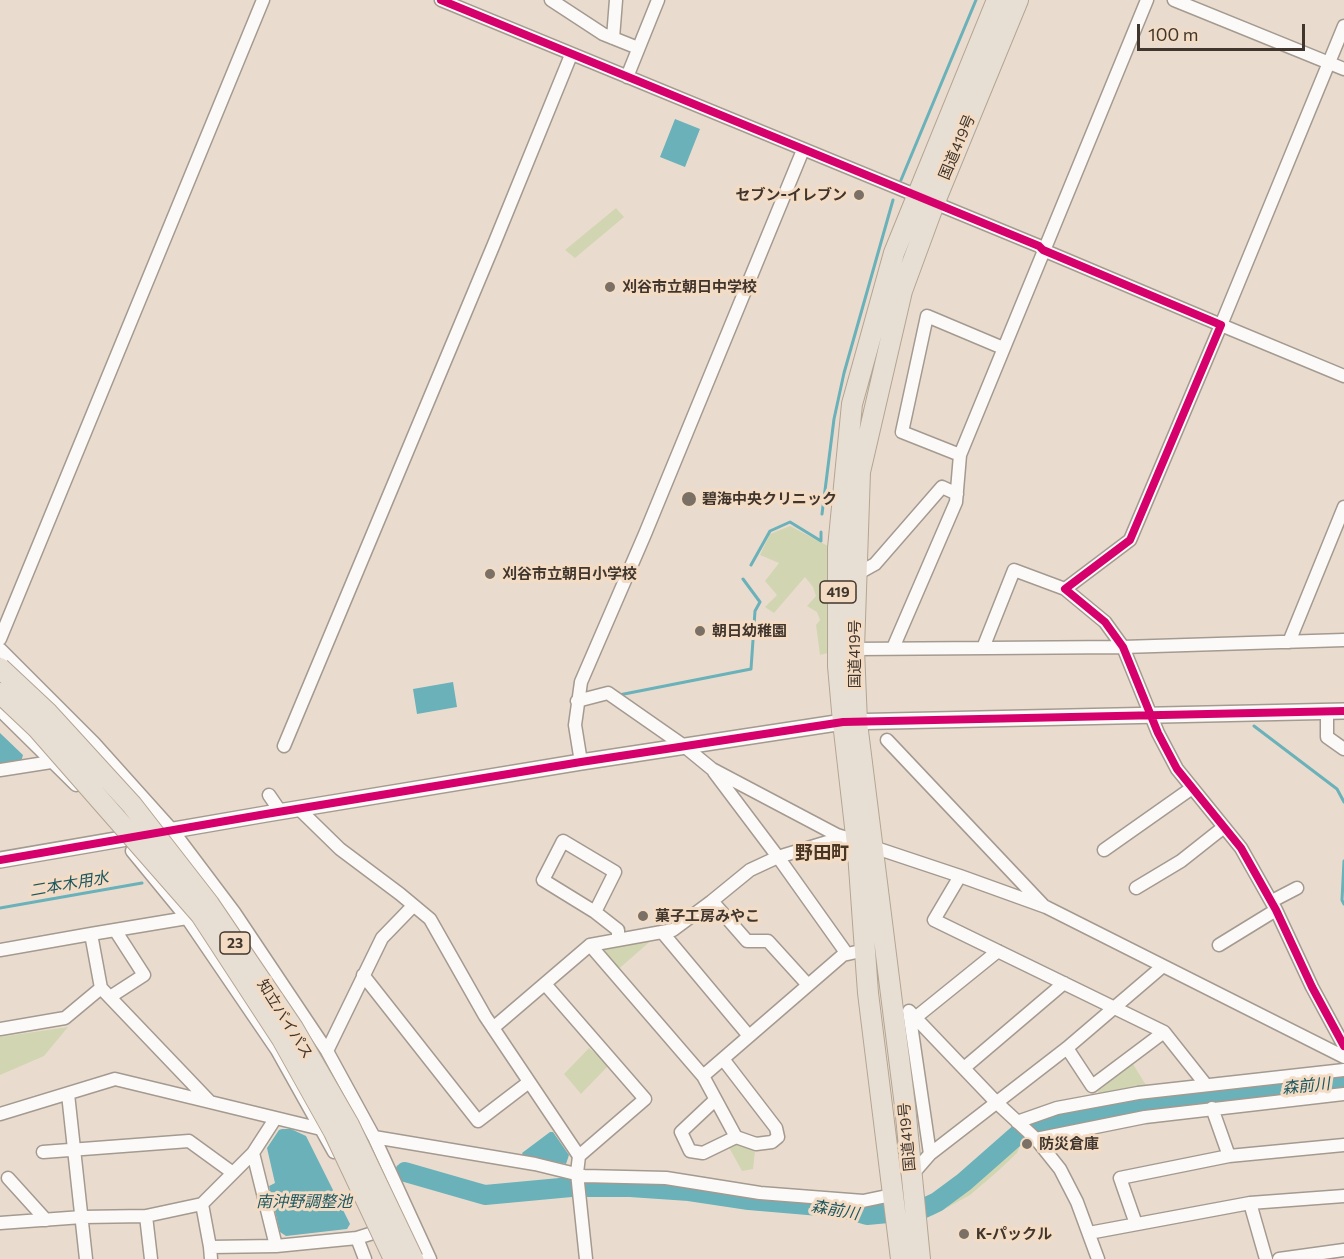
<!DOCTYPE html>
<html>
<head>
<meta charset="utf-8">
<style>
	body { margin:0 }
	#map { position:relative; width:1344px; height:1259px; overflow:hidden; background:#e9dccf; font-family:Commissioner,sans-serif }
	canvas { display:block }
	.scale { position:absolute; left:1137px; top:24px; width:168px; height:27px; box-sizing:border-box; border:3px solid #40362d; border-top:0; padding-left:8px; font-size:18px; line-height:21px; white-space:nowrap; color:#40362d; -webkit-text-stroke:4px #f4dcc4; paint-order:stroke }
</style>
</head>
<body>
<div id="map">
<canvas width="1344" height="1259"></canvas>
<div class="scale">100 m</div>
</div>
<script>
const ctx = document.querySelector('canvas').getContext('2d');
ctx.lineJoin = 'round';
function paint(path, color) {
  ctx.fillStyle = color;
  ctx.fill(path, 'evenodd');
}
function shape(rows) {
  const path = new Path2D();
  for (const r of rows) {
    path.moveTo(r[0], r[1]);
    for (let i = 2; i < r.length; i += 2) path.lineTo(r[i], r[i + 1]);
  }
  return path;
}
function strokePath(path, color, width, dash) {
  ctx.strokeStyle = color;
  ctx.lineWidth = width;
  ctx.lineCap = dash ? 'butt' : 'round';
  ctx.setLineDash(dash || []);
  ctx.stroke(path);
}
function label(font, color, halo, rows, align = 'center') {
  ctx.font = font + ' Commissioner,"Noto Sans JP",sans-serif';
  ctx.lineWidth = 6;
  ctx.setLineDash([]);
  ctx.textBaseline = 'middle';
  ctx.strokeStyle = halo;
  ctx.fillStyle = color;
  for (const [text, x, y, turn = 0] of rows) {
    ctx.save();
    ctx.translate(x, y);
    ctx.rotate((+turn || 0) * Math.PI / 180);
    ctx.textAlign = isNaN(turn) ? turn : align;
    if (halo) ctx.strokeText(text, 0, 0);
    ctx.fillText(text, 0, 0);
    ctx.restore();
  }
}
const green = shape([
	[616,208,624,217,575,258,565,250],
	[790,526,828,546,828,653,820,655,816,625,820,620,817,612,807,606,816,596,813,587,805,577,774,613,765,607,777,595,765,581,779,563,760,555,770,534],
	[654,938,614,973,597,952,601,947],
	[68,1027,44,1056,0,1075,0,1037],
	[589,1048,609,1065,581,1094,564,1074],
	[1133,1064,1149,1090,1099,1098,1098,1091],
	[1014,1140,1022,1141,1017,1153,998,1171,970,1195,932,1216,935,1205,965,1184],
	[726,1142,756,1142,753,1169,742,1171]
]);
const water = shape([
	[675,119,700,129,685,167,660,157],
	[453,682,457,707,417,714,413,689],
	[0,733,23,755,21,762,0,765],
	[282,1129,291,1129,306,1136,350,1224,347,1229,286,1236,280,1232,269,1186,275,1183,267,1148,279,1130],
	[550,1132,553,1132,569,1155,566,1164,523,1155,522,1153]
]);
const stream = shape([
	[901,180,976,0],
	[822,514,834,419,844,373,893,200],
	[751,565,770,531,790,522,821,541,821,532],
	[619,695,751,669,755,611,760,602,743,579],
	[1254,726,1337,789,1344,802],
	[1344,861,1342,900,1344,904],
	[0,908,142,883]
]);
const river = shape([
	[405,1172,485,1195,571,1187,630,1187,689,1191,749,1200,843,1208,867,1215,920,1210,937,1202,964,1182,1022,1131,1039,1123,1140,1104,1344,1081]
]);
const minor = shape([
	[441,0,1039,246,1043,250,1221,325,1130,540,1065,589,1105,622,1123,647,1158,733,1177,769,1241,848,1276,910,1312,987,1344,1046],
	[551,0,603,34,638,48],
	[1174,0,1344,69],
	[1344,26,1221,325,1344,376],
	[613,38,616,0],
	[627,77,658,0],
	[960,455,902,432,927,316,1003,348],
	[857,574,875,564,942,487,957,494],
	[0,639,263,0],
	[1289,642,1344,507],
	[893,648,956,502,960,455,1147,0],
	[983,648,1014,570,1065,589],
	[0,649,94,743,173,831,234,912,327,1051,374,1137,430,1259],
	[854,649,1123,647,1344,640],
	[577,701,608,693,684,746,712,769,837,835,856,841],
	[0,710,76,785],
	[1327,711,1327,737,1344,749],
	[887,740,1043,905],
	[284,746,494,244,571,55],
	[581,762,575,725,581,682,645,534,803,150],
	[0,770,51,762],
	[714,772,778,857,844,837],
	[269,795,280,811],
	[298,808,340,849,400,894,430,919,485,1016,579,1156,577,1173,586,1259],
	[873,847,960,876,1046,907,1344,1057],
	[1104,850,1192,788],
	[132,851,187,918,277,1050,334,1152],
	[960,876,934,920,1164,1032,1206,1085],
	[1136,888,1181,861,1224,827],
	[712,901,750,870,778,857,847,954],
	[1272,901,1297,888],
	[595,912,615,872,563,841,543,880,595,912,618,930,618,940],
	[662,932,749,1036],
	[590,945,673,930,712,901,747,941,768,941,808,985],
	[1219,945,1276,910],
	[0,950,91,934],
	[363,975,478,1121,529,1082],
	[545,984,645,1099,579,1156],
	[101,988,210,1102,321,1129],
	[110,997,144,975,115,930],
	[909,1011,996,1102,1036,1139,1060,1169,1077,1202,1098,1259],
	[909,1011,930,1154,910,1177],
	[915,1018,998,951],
	[493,1028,590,945,703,1076,736,1137,756,1144,772,1142,778,1137,776,1128,723,1059],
	[0,1029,65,1018,101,988,91,934,187,918],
	[1067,1048,1092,1086,1164,1032],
	[327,1051,382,938,413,906],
	[964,1068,1064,983],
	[703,1076,843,955,865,950],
	[68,1094,86,1259],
	[715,1100,681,1132,690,1151,703,1153,736,1137],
	[1212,1108,1229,1156],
	[0,1114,115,1079,210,1102],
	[1017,1122,1057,1108,1138,1093,1344,1070],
	[374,1137,535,1164,584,1176,666,1178,760,1193,863,1201,887,1196],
	[1036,1139,1145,1117,1344,1094],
	[43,1152,189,1141,233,1173],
	[253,1153,276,1246],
	[930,1154,1067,1048,1163,966],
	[8,1178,46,1220],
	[1250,1203,1266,1259],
	[202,1204,253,1153,275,1119],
	[146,1216,151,1259],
	[0,1223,82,1217,146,1216,202,1204,210,1247],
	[1136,1224,1120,1178,1229,1156,1344,1145],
	[1089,1233,1250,1203,1344,1196],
	[357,1238,365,1259],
	[211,1259,210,1247,276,1246,357,1238,373,1233],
	[1279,1259,1344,1250]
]);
const tertiary = shape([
	[0,860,266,814,581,762,843,722,1344,711]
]);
const trunk = shape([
	[901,1259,868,993,858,853,843,722,838,666,838,548,852,404,894,253,997,0],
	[920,1259,905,1106,857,723,854,649,860,472,902,291,934,204,1018,0]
]);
const trunkBridge = shape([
	[0,668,47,712,132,805,209,904,293,1028,349,1125,413,1259],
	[0,693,37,728,201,915,282,1039,334,1132,394,1259]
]);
const cycleway = shape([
	[441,0,1039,246,1043,250,1221,325,1130,540,1065,589,1105,622,1123,647,1158,733,1177,769,1241,848,1276,910,1312,987,1344,1046],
	[0,860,266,814,581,762,843,722,1344,711]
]);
const markers = [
	[859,195,6,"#7b7066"],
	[610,287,6,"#7b7066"],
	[689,499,8,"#7b7066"],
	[490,574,6,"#7b7066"],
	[700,631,6,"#7b7066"],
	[643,916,6,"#7b7066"],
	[1027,1144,6,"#7b7066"],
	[964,1234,6,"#7b7066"]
];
const shields = [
	[838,592,36],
	[235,943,30]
];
const shieldNames = [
	["419",838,592],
	["23",235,943]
];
const streetNames = [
	["国道419号",957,147,-67],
	["国道419号",855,654,-90],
	["知立バイパス",285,1019,58],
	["国道419号",907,1137,-95]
];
const poiNames = [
	["セブン-イレブン",847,195,"right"],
	["刈谷市立朝日中学校",622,287],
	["碧海中央クリニック",702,499],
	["刈谷市立朝日小学校",502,574],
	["朝日幼稚園",712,631],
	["菓子工房みやこ",655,916],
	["防災倉庫",1039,1144],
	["K-パックル",976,1234]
];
const waterNames = [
	["二本木用水",69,884,-10],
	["森前川",1306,1086,-6],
	["南沖野調整池",304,1202],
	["森前川",835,1210,10]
];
const quarterNames = [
	["野田町",822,853]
];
paint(green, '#d2d5b1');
paint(water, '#6ab1b9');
strokePath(stream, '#6ab1b9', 3);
strokePath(river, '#6ab1b9', 20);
strokePath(minor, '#a49a90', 15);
strokePath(tertiary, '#a49a90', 18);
strokePath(trunk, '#b4a592', 22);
strokePath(minor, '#fcfaf8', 12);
strokePath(tertiary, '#fcfaf8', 15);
strokePath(trunk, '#e7ded4', 20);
strokePath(trunkBridge, '#b4a592', 22, []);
strokePath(trunkBridge, '#e7ded4', 20);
strokePath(cycleway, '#d6006c', 8);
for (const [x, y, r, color] of markers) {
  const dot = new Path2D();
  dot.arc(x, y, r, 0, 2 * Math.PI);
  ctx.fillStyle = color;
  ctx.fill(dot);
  strokePath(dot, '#f4dcc4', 2);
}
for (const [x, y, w] of shields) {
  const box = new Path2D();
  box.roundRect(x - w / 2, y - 11, w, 22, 4.5);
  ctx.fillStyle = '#f4dcc4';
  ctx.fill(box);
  strokePath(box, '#40362d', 1.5);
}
label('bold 14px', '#40362d', null, shieldNames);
label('15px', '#40362d', '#f4dcc4', streetNames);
label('bold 15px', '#40362d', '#f4dcc4', poiNames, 'left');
label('italic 16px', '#1c5760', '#f4dcc4', waterNames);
label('bold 18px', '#493622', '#f4dcc4', quarterNames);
</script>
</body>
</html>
